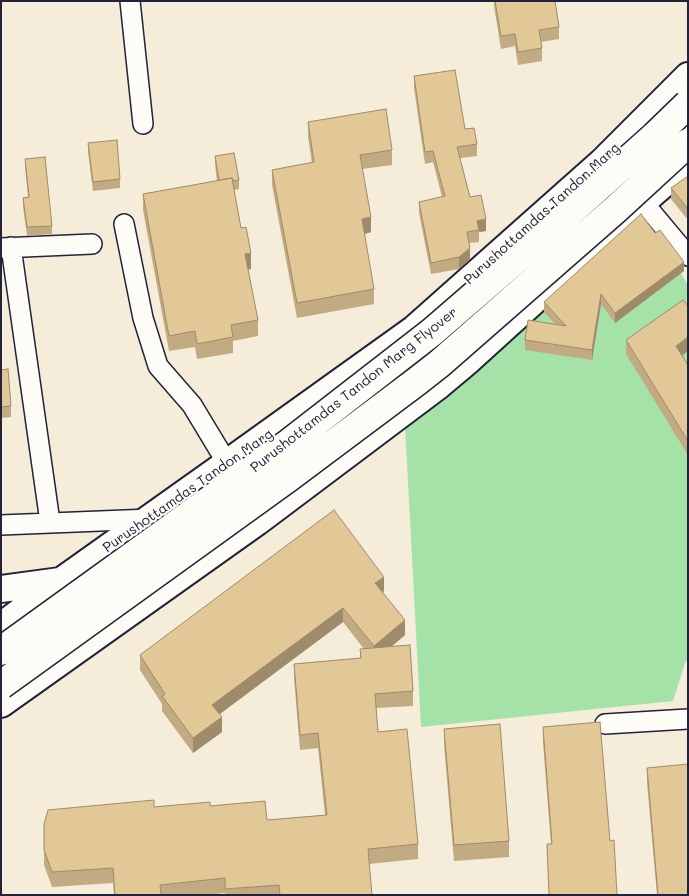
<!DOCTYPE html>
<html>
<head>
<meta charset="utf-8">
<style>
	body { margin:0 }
	#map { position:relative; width:689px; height:896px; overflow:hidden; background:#f5ecda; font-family:Mali,sans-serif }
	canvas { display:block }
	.frame { position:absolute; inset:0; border:2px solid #22223b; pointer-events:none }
</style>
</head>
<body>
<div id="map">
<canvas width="689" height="896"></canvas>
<div class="frame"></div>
</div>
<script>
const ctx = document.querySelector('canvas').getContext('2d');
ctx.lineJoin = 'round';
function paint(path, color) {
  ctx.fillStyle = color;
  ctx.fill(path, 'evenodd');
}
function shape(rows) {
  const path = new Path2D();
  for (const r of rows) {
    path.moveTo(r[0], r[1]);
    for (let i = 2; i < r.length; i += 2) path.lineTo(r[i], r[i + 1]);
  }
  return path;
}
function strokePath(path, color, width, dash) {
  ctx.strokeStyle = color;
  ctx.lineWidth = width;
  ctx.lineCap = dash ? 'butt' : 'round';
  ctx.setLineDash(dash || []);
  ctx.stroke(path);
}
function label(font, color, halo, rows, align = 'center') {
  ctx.font = font + ' Mali,sans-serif';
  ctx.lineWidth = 4.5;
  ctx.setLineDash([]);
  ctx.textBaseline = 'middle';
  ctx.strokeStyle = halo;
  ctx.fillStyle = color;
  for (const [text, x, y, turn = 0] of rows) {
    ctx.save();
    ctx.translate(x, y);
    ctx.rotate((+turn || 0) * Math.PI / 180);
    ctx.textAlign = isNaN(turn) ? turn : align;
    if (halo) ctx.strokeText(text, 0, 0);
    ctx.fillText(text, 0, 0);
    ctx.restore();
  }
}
const green = shape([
	[631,202,665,247,688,285,688,659,685,663,673,701,421,727,404,407]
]);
const street = shape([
	[130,1,143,124],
	[635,194,643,202,688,256],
	[124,224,143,318,158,366,192,405,227,463],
	[11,247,50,522],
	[1,248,92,244],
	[1,525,150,519],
	[605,724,688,719]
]);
const secondary = shape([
	[1,589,60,581],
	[1,626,61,581,227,463,414,329,602,162,688,76],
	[1,704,257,522,438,386,469,360,643,202,688,163]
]);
const primaryBridge = shape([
	[1,651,289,443,432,332,550,230,655,136,688,104],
	[1,685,288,478,416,382,439,364,616,209,688,143]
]);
const wall = shape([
	[494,1,555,1,559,27,559,39,541,42,542,48,542,61,518,65,515,46,501,49,494,6],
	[414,76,465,129,477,144,477,156,460,158,470,197,486,231,479,232,479,242,469,243,470,259,459,269,431,274,419,213,419,202,442,197,433,162,425,164,414,88],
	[308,122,392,150,392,165,362,169,371,232,364,234,374,289,374,304,297,318,272,185,272,170,312,163,308,137],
	[88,143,120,179,120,188,93,191,88,152],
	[215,156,239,180,239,189,234,190,241,228,251,269,248,270,258,320,258,336,233,341,233,353,197,359,195,347,169,351,143,210,143,194,217,181,215,164],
	[25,159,52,226,52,234,27,236,23,206,23,198,28,197,25,167],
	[688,176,688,220,671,199,671,188],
	[684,271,615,323,601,304,592,360,525,350,525,340,556,325,544,312,544,302],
	[688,306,688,351,682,355,688,365,688,455,626,354,626,340],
	[1,370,11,406,11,417,1,418],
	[384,591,383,593,405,635,391,647,413,691,413,706,376,708,378,732,418,844,418,859,369,864,372,895,225,895,225,893,206,895,114,895,113,883,52,887,44,865,44,824,154,807,210,806,267,820,325,815,318,748,300,750,294,678,294,664,360,658,360,649,364,649,343,622,219,714,222,732,193,753,162,711,162,704,140,670,140,655],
	[543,727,610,841,617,895,549,895,547,844,551,844,543,743],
	[444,729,509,841,509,857,454,861,444,745],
	[647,768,688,895,657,895,647,783]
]);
const shadedWall = shape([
	[371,217,371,232,362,235,362,219],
	[486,219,486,231,479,232,477,221],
	[470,248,470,259,459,269,459,257],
	[251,253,251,269,245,270,245,254],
	[684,262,684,271,615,323,615,313],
	[601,294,601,304,592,360,592,350],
	[688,337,688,351,676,360,676,346],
	[384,577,384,591,375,598,375,583],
	[343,608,343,622,212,720,212,705],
	[405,620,405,635,374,661,374,646],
	[222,717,222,732,193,753,193,738]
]);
const building = shape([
	[495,1,555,1,559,27,539,30,542,48,518,52,515,34,501,36,495,1],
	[455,70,465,129,474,128,477,144,457,147,470,197,481,195,486,219,477,221,479,230,467,232,470,248,459,257,431,263,419,202,445,196,433,151,425,152,414,76,455,70],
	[386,109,392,150,360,155,371,217,362,219,374,289,297,303,272,170,314,162,308,122,386,109],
	[117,140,120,179,93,182,88,143,117,140],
	[234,153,239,180,233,181,232,178,219,180,215,156,234,153],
	[45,157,52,226,27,227,23,198,29,197,25,159,45,157],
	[688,176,688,209,671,188,688,176],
	[232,178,241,228,246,227,251,253,245,254,258,320,231,325,233,337,197,344,195,331,169,336,143,194,232,178],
	[641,214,655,233,660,230,684,262,615,313,601,294,592,350,525,340,528,320,566,326,544,302,641,214],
	[683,300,688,306,688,337,676,346,688,365,688,441,626,340,683,300],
	[8,369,11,406,1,407,1,370,8,369],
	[334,510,384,577,375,583,405,620,374,646,343,608,212,705,222,717,193,738,162,696,165,694,140,655,334,510],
	[410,645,413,691,375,694,378,732,407,729,418,844,368,849,372,895,280,895,279,885,225,889,225,878,160,885,161,895,115,895,113,868,52,872,44,850,44,824,48,810,154,800,154,807,210,802,210,806,265,801,267,820,327,815,318,733,300,735,294,664,361,658,360,649,410,645],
	[600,722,610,841,614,840,617,895,549,895,547,844,552,844,543,727,600,722],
	[500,724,509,841,454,845,444,729,500,724],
	[688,764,688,895,658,895,647,768,688,764]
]);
const streetNames = [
	["Purushottamdas Tandon Marg",542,214,-42],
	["Purushottamdas Tandon Marg Flyover",354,390,-38],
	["Purushottamdas Tandon Marg",188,491,-35]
];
paint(green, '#a5e2a8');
strokePath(street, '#22223b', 22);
strokePath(secondary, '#22223b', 30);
strokePath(street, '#fdfcf7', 19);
strokePath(secondary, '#fdfcf7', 26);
strokePath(primaryBridge, '#22223b', 31, []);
strokePath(primaryBridge, '#fdfcf7', 28);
paint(wall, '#c2ab82');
paint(shadedWall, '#9e8b6a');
paint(building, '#e2c797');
strokePath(building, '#9e8b6a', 1);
label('14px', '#22223b', '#fdfcf7', streetNames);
</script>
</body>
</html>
